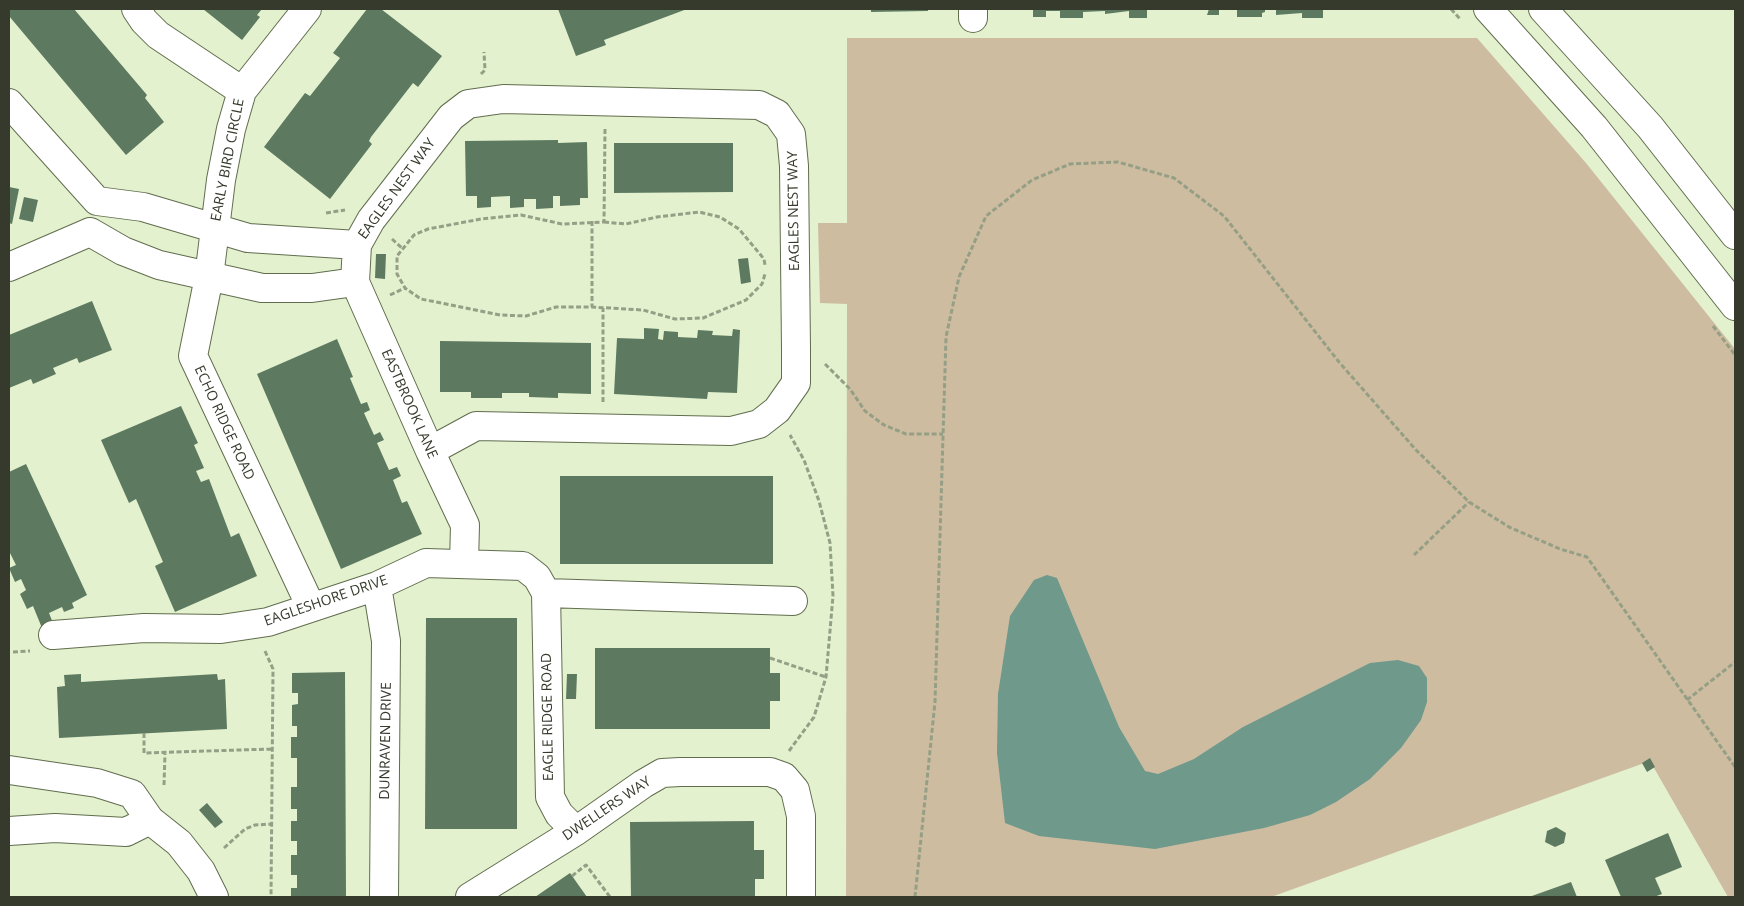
<!DOCTYPE html>
<html>
<head>
<meta charset="utf-8">
<style>
	body { margin:0 }
	#map { position:relative; width:1744px; height:906px; overflow:hidden; background:#e3f1ce; font-family:"Open Sans",sans-serif }
	canvas { display:block }
	.frame { position:absolute; inset:0; border:10px solid #353a2c; pointer-events:none }
</style>
</head>
<body>
<div id="map">
<canvas width="1744" height="906"></canvas>
<div class="frame"></div>
</div>
<script>
const ctx = document.querySelector('canvas').getContext('2d');
ctx.lineJoin = 'round';
function paint(path, color) {
  ctx.fillStyle = color;
  ctx.fill(path, 'evenodd');
}
function shape(rows) {
  const path = new Path2D();
  for (const r of rows) {
    path.moveTo(r[0], r[1]);
    for (let i = 2; i < r.length; i += 2) path.lineTo(r[i], r[i + 1]);
  }
  return path;
}
function strokePath(path, color, width, dash) {
  ctx.strokeStyle = color;
  ctx.lineWidth = width;
  ctx.lineCap = dash ? 'butt' : 'round';
  ctx.setLineDash(dash || []);
  ctx.stroke(path);
}
function label(font, color, halo, rows, align = 'center') {
  ctx.font = font + ' "Open Sans",sans-serif';
  ctx.lineWidth = 5;
  ctx.setLineDash([]);
  ctx.textBaseline = 'middle';
  ctx.strokeStyle = halo;
  ctx.fillStyle = color;
  for (const [text, x, y, turn = 0] of rows) {
    ctx.save();
    ctx.translate(x, y);
    ctx.rotate((+turn || 0) * Math.PI / 180);
    ctx.textAlign = isNaN(turn) ? turn : align;
    if (halo) ctx.strokeText(text, 0, 0);
    ctx.fillText(text, 0, 0);
    ctx.restore();
  }
}
const green = shape([
	[847,38,1477,38,1586,163,1735,349,1735,897,1728,897,1650,761,1271,897,846,897,847,304,820,303,818,223,847,223]
]);
const water = shape([
	[1047,575,1057,578,1119,727,1145,771,1158,774,1194,759,1243,727,1370,663,1398,660,1419,666,1427,678,1427,702,1421,720,1401,748,1370,779,1336,802,1310,815,1264,828,1155,849,1039,836,1005,823,997,753,998,694,1010,616,1034,580]
]);
const building = shape([
	[9,9,74,9,147,95,145,98,164,122,126,155,9,16],
	[203,9,262,9,257,15,260,17,242,40],
	[367,9,381,9,442,56,418,87,413,83,371,137,369,141,372,144,330,199,264,147,305,93,310,96,340,58,333,53],
	[558,9,687,9,604,40,606,45,576,56],
	[871,9,928,9,928,11,871,12],
	[1033,9,1147,9,1147,18,1129,18,1129,11,1105,14,1105,11,1083,12,1083,18,1060,18,1060,11,1046,11,1046,17,1033,17],
	[1209,9,1219,9,1219,15,1207,15],
	[1237,9,1265,9,1265,12,1262,13,1262,17,1237,17],
	[1276,9,1323,9,1323,18,1302,18,1302,13,1276,15],
	[558,140,558,143,587,142,588,198,580,198,580,205,560,206,560,196,553,196,553,208,536,209,536,199,524,199,524,207,510,208,510,196,491,197,491,207,477,208,477,196,466,196,465,141],
	[614,143,733,143,733,192,614,193],
	[9,187,19,189,12,224,9,223],
	[24,197,38,200,33,222,19,219],
	[376,254,386,254,385,279,375,278],
	[748,258,751,282,741,284,738,259],
	[92,301,112,350,79,363,77,358,53,368,56,374,33,384,31,379,9,388,9,335],
	[644,328,659,329,658,339,663,340,664,331,678,332,678,337,697,338,698,330,713,331,712,335,732,336,733,329,740,330,737,393,708,392,707,399,614,394,617,338,644,339],
	[337,339,353,377,350,378,361,404,367,402,370,410,364,413,374,435,380,432,384,440,377,443,389,470,397,467,401,476,393,480,402,503,407,501,422,534,341,569,257,374],
	[440,341,591,343,591,394,558,393,558,398,529,397,529,393,502,393,502,398,471,398,471,392,440,392],
	[181,406,198,443,194,445,204,468,196,471,201,482,209,479,231,537,239,533,257,576,175,612,155,566,163,562,136,499,129,503,101,440],
	[26,464,87,595,72,603,74,608,64,612,62,607,49,613,53,623,42,628,33,606,27,609,20,594,26,590,21,579,15,582,9,568,16,565,10,553,9,554,9,472],
	[560,476,773,476,773,564,560,564],
	[426,618,517,618,517,829,425,829],
	[595,648,770,648,770,673,780,673,780,701,770,701,770,729,595,729],
	[345,672,346,897,291,897,291,888,297,888,297,875,291,875,291,855,297,855,297,841,291,841,291,821,297,821,297,809,291,809,291,787,297,787,297,758,291,758,291,737,297,737,297,726,292,726,292,705,298,704,298,693,292,693,292,673],
	[81,674,81,682,217,674,218,680,225,679,227,729,59,738,57,687,65,686,64,675],
	[567,674,577,674,576,699,566,699],
	[1650,758,1655,767,1647,772,1642,763],
	[207,803,223,822,215,828,199,810],
	[754,821,754,850,764,850,764,879,755,879,755,897,631,897,630,822],
	[1556,827,1566,833,1564,843,1555,847,1545,842,1547,831],
	[1668,833,1682,867,1655,878,1662,894,1654,897,1621,897,1605,860],
	[570,873,587,897,535,897],
	[1571,882,1577,897,1529,897]
]);
const path = shape([
	[1451,9,1461,20],
	[481,74,485,70,484,52],
	[605,129,604,222,562,224,521,215,481,219,428,229,414,235,397,256,397,274,405,288,421,299,500,315,526,316,556,307,592,307,643,310,675,319,703,318,746,300,762,284,765,274],
	[326,213,345,210],
	[592,221,592,307],
	[604,222,626,224,657,217,699,212,720,217,739,229,764,259,765,265],
	[392,239,402,248],
	[390,295,405,288],
	[1713,326,1735,355],
	[825,364,850,389,865,411,884,425,906,434,943,434],
	[603,402,603,308],
	[1414,555,1469,502],
	[265,651,273,669,271,897],
	[13,652,30,651],
	[770,658,826,677],
	[1687,700,1735,662],
	[144,733,144,753,271,749],
	[789,751,814,717,826,677,833,596,830,543,819,501,804,460,790,435],
	[164,785,165,753],
	[224,848,245,829,255,825,272,824],
	[572,876,586,865,610,897],
	[915,897,935,702,946,337,959,277,986,216,1032,180,1070,164,1118,162,1174,178,1224,216,1339,362,1416,450,1469,502,1509,527,1560,549,1587,557,1735,767]
]);
const minor = shape([
	[136,9,144,21,158,35,242,91,231,129,221,180,209,277,193,356,311,607],
	[1488,9,1594,127,1735,306],
	[1543,9,1650,127,1735,235],
	[973,18,973,9],
	[242,91,307,9],
	[9,103,97,201,143,207,248,238,357,245],
	[90,232,123,251,159,265,262,288,312,288,355,282],
	[9,267,90,232],
	[430,451,476,426,731,431,759,424,777,410,796,383,796,349,794,166,791,134,777,114,759,105,503,99,468,104,451,117,371,220,357,245,355,282,430,451,465,525,464,563],
	[377,586,386,641,384,897],
	[546,593,550,797,559,814,576,831],
	[53,635,144,628,221,629,268,622,377,586,426,563,523,566,537,577,546,593,793,601],
	[9,770,97,783,132,794,150,820,179,843,201,871,214,897],
	[9,831,55,828,126,832,150,820],
	[470,897,576,831,643,784,662,773,680,772,770,772,784,777,795,790,801,816,801,897]
]);
const streetNames = [
	["EARLY BIRD CIRCLE",228,160,-79],
	["EAGLES NEST WAY",397,189,-54],
	["EAGLES NEST WAY",794,211,-91],
	["EASTBROOK LANE",409,404,66],
	["ECHO RIDGE ROAD",224,423,65],
	["EAGLESHORE DRIVE",326,601,-19],
	["EAGLE RIDGE ROAD",548,717,-91],
	["DUNRAVEN DRIVE",386,741,-89],
	["DWELLERS WAY",607,809,-34]
];
paint(green, '#cebca1');
paint(water, '#6e998b');
paint(building, '#5d7a61');
strokePath(minor, '#616d4e', 30);
strokePath(path, '#959f85', 3, [5, 2.5]);
strokePath(minor, '#fff', 28);
label('14px', '#353a2c', '#fff', streetNames);
</script>
</body>
</html>
